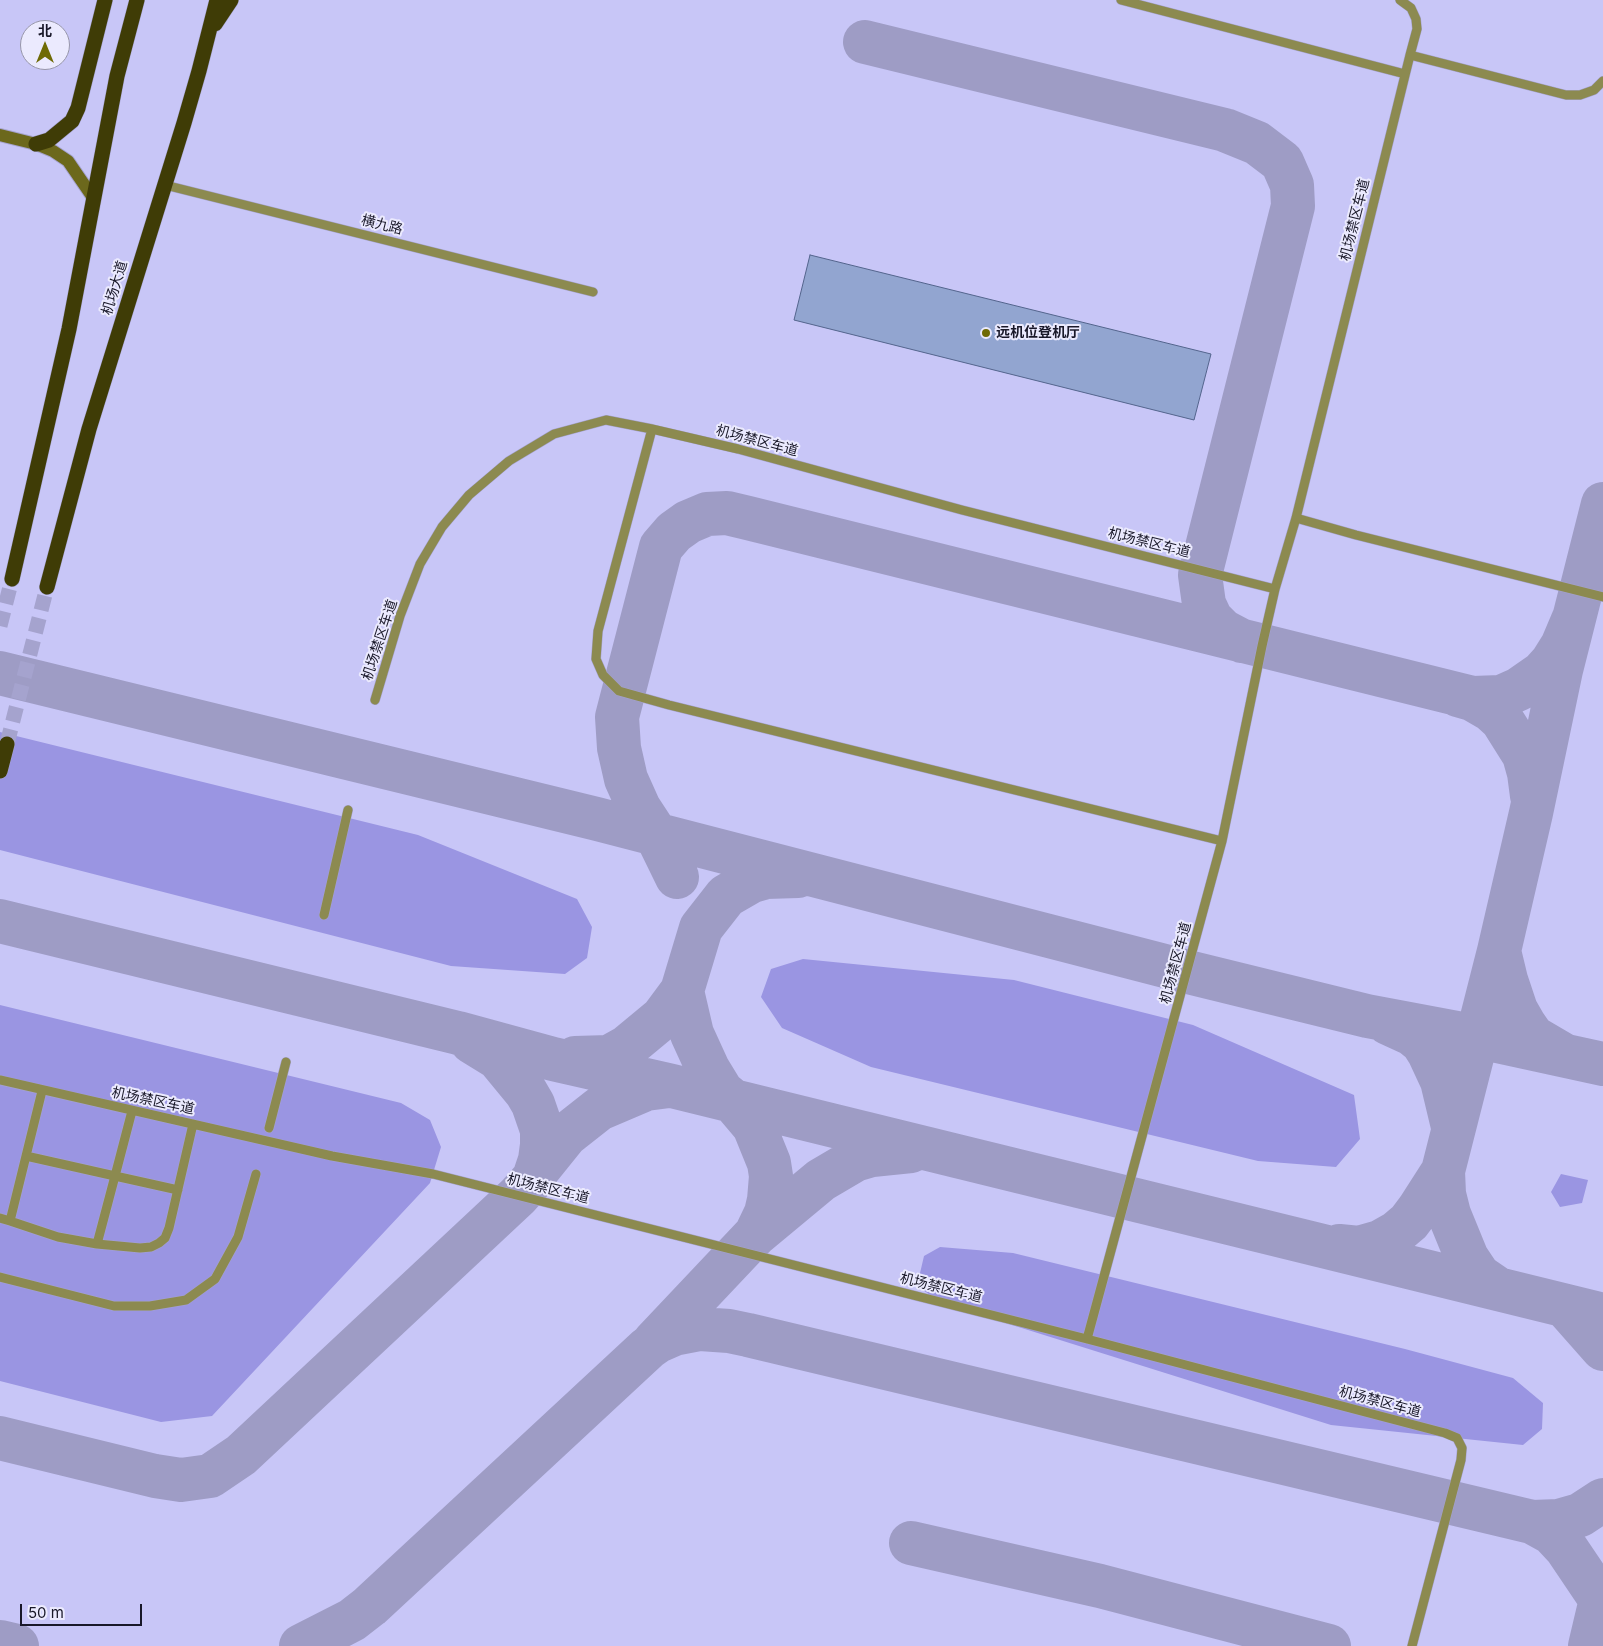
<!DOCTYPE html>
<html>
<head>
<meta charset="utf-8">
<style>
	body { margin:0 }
	#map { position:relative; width:1603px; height:1646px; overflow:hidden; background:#c8c6f7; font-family:Inter,"Noto Sans SC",sans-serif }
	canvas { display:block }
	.north { position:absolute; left:20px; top:20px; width:50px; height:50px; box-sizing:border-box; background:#ebeafe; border:1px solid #9796a9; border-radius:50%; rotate:0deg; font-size:14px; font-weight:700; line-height:20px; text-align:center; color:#191829 }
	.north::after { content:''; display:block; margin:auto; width:18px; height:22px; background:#6f6a05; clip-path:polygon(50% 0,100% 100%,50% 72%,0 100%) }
	.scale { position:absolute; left:20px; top:1604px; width:122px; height:22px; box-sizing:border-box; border:2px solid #191829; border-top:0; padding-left:6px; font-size:15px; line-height:18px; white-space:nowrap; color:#191829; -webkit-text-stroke:4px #ebeafe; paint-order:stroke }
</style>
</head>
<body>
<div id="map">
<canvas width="1603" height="1646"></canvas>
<div class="north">北</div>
<div class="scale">50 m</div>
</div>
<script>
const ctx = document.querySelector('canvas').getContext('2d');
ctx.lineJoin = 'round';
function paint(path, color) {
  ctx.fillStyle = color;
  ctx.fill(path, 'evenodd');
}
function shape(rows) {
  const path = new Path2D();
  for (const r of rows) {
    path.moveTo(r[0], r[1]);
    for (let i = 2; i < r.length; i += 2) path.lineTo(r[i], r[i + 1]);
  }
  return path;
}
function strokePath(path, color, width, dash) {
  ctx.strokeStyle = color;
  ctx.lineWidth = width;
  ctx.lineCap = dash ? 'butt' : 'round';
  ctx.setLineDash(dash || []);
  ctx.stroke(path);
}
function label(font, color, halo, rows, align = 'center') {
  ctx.font = font + ' Inter,"Noto Sans SC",sans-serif';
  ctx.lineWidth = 4;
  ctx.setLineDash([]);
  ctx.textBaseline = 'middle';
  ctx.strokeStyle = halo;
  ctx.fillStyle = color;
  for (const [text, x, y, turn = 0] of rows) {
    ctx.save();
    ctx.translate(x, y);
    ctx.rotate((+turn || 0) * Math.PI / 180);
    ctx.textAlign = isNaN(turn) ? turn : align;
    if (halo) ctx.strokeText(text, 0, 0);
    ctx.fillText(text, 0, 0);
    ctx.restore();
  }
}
const green = shape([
	[0,732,418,835,577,899,592,927,587,958,565,974,451,966,0,850],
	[803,959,1014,980,1193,1025,1354,1095,1360,1139,1336,1167,1258,1161,871,1067,782,1028,761,997,771,969],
	[0,1005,401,1103,430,1120,441,1147,430,1183,212,1416,161,1422,0,1381],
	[1561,1174,1588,1180,1582,1203,1560,1207,1551,1192],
	[940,1247,1013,1253,1405,1349,1513,1378,1543,1403,1542,1429,1523,1445,1331,1425,942,1303,917,1286,924,1256]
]);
const taxiway = shape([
	[865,42,1225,130,1257,143,1282,162,1292,185,1293,206,1200,575,1204,604,1211,619,1223,631,1242,641],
	[0,673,597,819,1188,972,1367,1016,1479,1037,1603,1064],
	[1458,695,1472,699,1491,710,1502,720,1524,755,1529,773,1532,796],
	[677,877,656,834,639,808,626,779,619,748,617,717,661,547,674,532,688,522,707,514,727,513,748,518,1473,698,1501,697,1519,689,1542,673,1552,662,1562,646,1573,620],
	[0,921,458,1033,553,1059,672,1086,1603,1315],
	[1499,951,1506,980,1516,1010,1524,1024,1533,1037,1562,1054],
	[682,991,692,1034,708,1069,722,1092,732,1100,754,1126,769,1163,771,1176,769,1200,766,1213,756,1234],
	[1388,1023,1412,1034,1422,1042,1429,1053,1442,1081,1453,1127],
	[575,1058,609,1057,627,1047,662,1018,682,991,701,928,726,896,752,881,766,877,798,876],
	[537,1171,566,1135,599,1109,646,1089,669,1086],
	[1339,1246,1359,1248,1380,1242,1396,1233,1409,1222,1418,1210,1443,1171],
	[1498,1289,1479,1276,1467,1258,1449,1214,1444,1194,1443,1171,1499,951,1531,813,1561,670,1603,504],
	[1565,1306,1603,1349],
	[654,1342,756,1234,821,1180,855,1160,872,1155,911,1151],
	[0,1438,155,1476,181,1480,210,1476,241,1455,518,1196,534,1178,540,1160,542,1145,542,1130,533,1104,526,1092,498,1058,472,1042],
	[1532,1522,1559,1521,1580,1515,1603,1500],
	[911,1543,1100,1586,1329,1646],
	[0,1642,17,1646],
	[301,1646,352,1620,370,1606,648,1348,658,1341,674,1334,700,1329,729,1331,748,1335,1532,1522,1552,1533,1566,1548,1601,1600],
	[1590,1646,1603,1591]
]);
const building = shape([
	[810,255,1211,354,1194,420,794,320,810,255]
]);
const highwayTunnel = shape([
	[0,626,12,579],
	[7,744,47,587]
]);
const lane = shape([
	[1121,0,1405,74],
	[1400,0,1411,8,1416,19,1417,29,1410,55],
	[165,185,593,292],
	[652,429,598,631,596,659,603,675,619,691,669,705,1222,841],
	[1296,518,1356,535,1603,597],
	[375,700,400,616,420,564,442,527,469,495,509,461,554,434,606,420,652,429,738,449,962,510,1275,589],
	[324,915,348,810],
	[0,1080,332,1156,433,1174,1087,1339,1445,1433,1457,1438,1462,1448,1461,1460,1412,1646],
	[269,1128,286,1062],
	[26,1156,115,1176,132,1111],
	[0,1218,10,1221,42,1091],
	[10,1221,58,1237,97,1244,140,1248,151,1247,159,1243,165,1238,169,1228,193,1124],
	[97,1244,115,1176,178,1190],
	[0,1277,114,1306,150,1306,186,1300,215,1279,238,1237,256,1174],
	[1087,1339,1222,841,1262,646,1275,589,1296,518,1410,55,1566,95,1580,95,1594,90,1603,81]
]);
const secondary = shape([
	[0,135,36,144,53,151,68,161,94,199]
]);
const highway = shape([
	[215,24,231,0],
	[36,144,49,140,72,121,78,108,105,0],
	[12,579,69,329,117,76,137,0],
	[47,587,89,429,184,123,199,71,217,0],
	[0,771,7,744]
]);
const markers = [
	[986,333,5,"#6f6a05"]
];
const streetNames = [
	["机场禁区车道",1355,220,-76],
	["横九路",382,225,14],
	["机场大道",115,288,-73],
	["机场禁区车道",757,441,15],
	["机场禁区车道",1149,543,14],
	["机场禁区车道",380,640,-72],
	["机场禁区车道",1176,963,-75],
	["机场禁区车道",153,1101,12],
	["机场禁区车道",548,1189,14],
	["机场禁区车道",941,1288,14],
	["机场禁区车道",1380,1402,15]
];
const poiNames = [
	["远机位登机厅",996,333]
];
paint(green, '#9a95e2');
strokePath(taxiway, '#9e9cc5', 44);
paint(building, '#92a5d0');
strokePath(building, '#53648c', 1);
strokePath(highwayTunnel, '#a5a3ce', 15, [15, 8]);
strokePath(lane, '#a5a3ce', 10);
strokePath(secondary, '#a5a3ce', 14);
strokePath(highway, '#a5a3ce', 16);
strokePath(lane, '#8c8a50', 9);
strokePath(secondary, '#6c681c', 12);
strokePath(highway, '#3f3c06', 15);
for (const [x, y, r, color] of markers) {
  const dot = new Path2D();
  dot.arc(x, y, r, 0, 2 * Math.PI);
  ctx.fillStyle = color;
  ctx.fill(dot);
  strokePath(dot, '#ebeafe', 2);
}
label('14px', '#191829', '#ebeafe', streetNames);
label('bold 14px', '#191829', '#ebeafe', poiNames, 'left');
</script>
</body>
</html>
